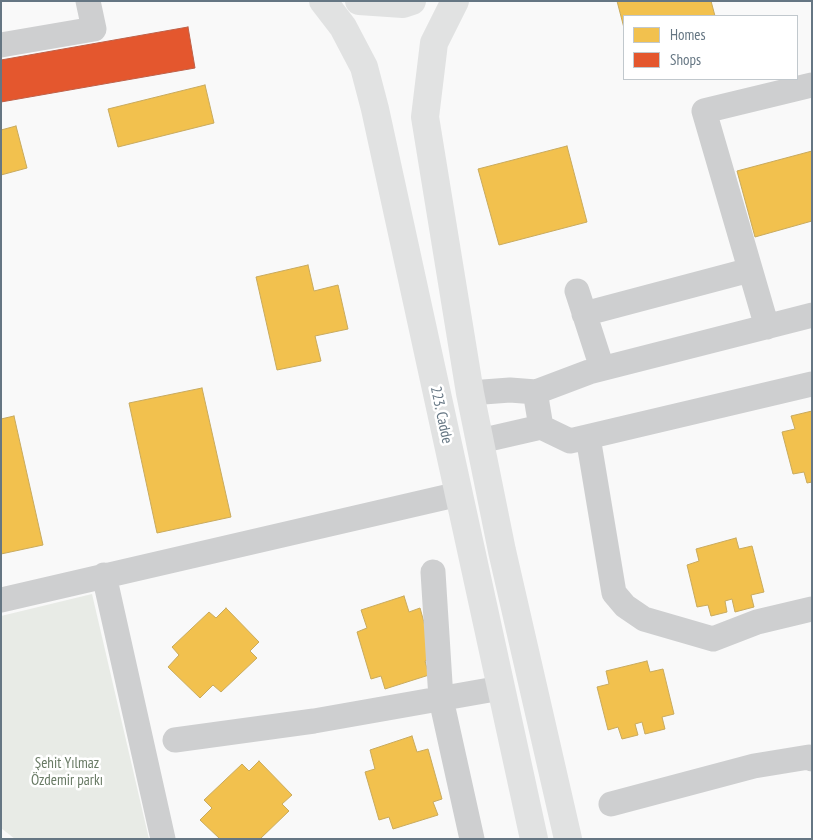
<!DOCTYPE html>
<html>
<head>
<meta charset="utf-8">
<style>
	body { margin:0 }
	#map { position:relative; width:813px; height:840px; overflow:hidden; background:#f9f9f9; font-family:"PT Sans Narrow",sans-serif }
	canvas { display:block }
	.frame { position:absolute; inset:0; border:2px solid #657683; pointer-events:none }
	.legend { position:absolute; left:623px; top:15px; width:175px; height:65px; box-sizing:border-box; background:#fff; border:1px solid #c1c8cd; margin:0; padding:6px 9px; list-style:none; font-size:15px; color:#657683 }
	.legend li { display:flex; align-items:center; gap:10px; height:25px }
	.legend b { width:25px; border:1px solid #c1c8cd }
</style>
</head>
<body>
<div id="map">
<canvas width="813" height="840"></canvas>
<div class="frame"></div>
<ul class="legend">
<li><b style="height:14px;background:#f2c14e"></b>Homes</li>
<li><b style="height:14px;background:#e4572e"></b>Shops</li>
</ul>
</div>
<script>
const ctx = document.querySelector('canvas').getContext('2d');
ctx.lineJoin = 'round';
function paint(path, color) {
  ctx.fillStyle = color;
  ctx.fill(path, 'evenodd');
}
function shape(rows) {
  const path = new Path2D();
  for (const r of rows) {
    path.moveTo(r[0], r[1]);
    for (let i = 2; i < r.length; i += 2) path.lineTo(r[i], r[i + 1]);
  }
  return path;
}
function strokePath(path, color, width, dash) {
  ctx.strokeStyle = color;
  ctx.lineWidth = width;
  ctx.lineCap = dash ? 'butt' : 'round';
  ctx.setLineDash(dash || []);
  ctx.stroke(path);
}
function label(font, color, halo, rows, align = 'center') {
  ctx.font = font + ' "PT Sans Narrow",sans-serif';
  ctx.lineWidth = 5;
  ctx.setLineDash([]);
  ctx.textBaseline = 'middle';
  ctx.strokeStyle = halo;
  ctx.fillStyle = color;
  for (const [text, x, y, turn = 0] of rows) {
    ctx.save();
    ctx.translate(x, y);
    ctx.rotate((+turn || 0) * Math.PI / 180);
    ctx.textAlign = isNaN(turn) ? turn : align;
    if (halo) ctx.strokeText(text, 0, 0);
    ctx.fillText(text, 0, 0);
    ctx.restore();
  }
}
const green = shape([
	[92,594,149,839,15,839,1,828,1,616]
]);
const homes = shape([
	[617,1,711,1,715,16,624,16,624,28,617,1],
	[205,85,214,123,118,147,108,109,205,85],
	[16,126,27,168,1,175,1,130,16,126],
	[567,146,587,222,499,245,478,169,567,146],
	[812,151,812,221,755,237,737,171,812,151],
	[308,265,314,291,338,285,348,329,315,336,321,361,277,370,256,277,308,265],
	[202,388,231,517,157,533,129,403,202,388],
	[812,411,812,482,807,483,804,472,793,474,782,432,795,429,791,416,812,411],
	[14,416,43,545,1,554,1,419,14,416],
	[736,538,739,549,752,546,764,592,751,595,754,607,735,612,732,599,725,601,727,612,711,616,708,605,697,607,687,565,699,561,696,549,736,538],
	[404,596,409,612,420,608,434,658,425,661,429,675,385,689,381,676,371,679,357,632,367,628,361,610,404,596],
	[226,608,259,642,250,651,257,658,221,692,213,685,200,698,168,667,179,655,172,647,209,612,216,618,226,608],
	[647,661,650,672,663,669,674,714,662,717,665,729,645,734,642,722,635,724,638,735,622,739,618,727,608,730,597,687,609,684,606,671,647,661],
	[412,736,417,752,428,749,442,799,433,802,438,815,393,829,389,817,379,820,365,772,375,769,370,750,412,736],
	[259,761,292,795,282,804,289,811,260,839,220,839,200,820,212,808,204,800,242,764,249,771,259,761]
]);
const shops = shape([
	[188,27,195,68,1,102,1,60,188,27]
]);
const minor = shape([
	[1,45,94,29,88,1],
	[577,291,602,368],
	[584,314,750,270],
	[812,315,589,372,536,392,536,397,541,427,570,441,812,384],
	[767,327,704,111,812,85],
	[470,393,510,390,536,392],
	[588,437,614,593,625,606,644,619,713,639,757,622,812,609],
	[480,441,541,427],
	[433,572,441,699,472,839],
	[104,575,163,839],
	[1,600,459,494],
	[175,740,314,721,501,688],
	[611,804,754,766,809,757,812,759]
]);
const major = shape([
	[323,1,343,27,364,67,375,109,534,839],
	[359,1,403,4,412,1],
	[455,1,434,43,425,117,470,393,502,551,568,839]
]);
const streetNames = [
	["223. Cadde",441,415,78]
];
const parkNames = [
	["Şehit Yılmaz",67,764],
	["Özdemir parkı",67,781]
];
paint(green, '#e8ebe6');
paint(homes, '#f2c14e');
strokePath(homes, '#c8aa5e', 1);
paint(shops, '#e4572e');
strokePath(shops, '#be6048', 1);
strokePath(minor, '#cecfd0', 25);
strokePath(major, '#e1e2e2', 28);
label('15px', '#657683', '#fff', streetNames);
label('15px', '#687a64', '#fff', parkNames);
</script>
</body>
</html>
